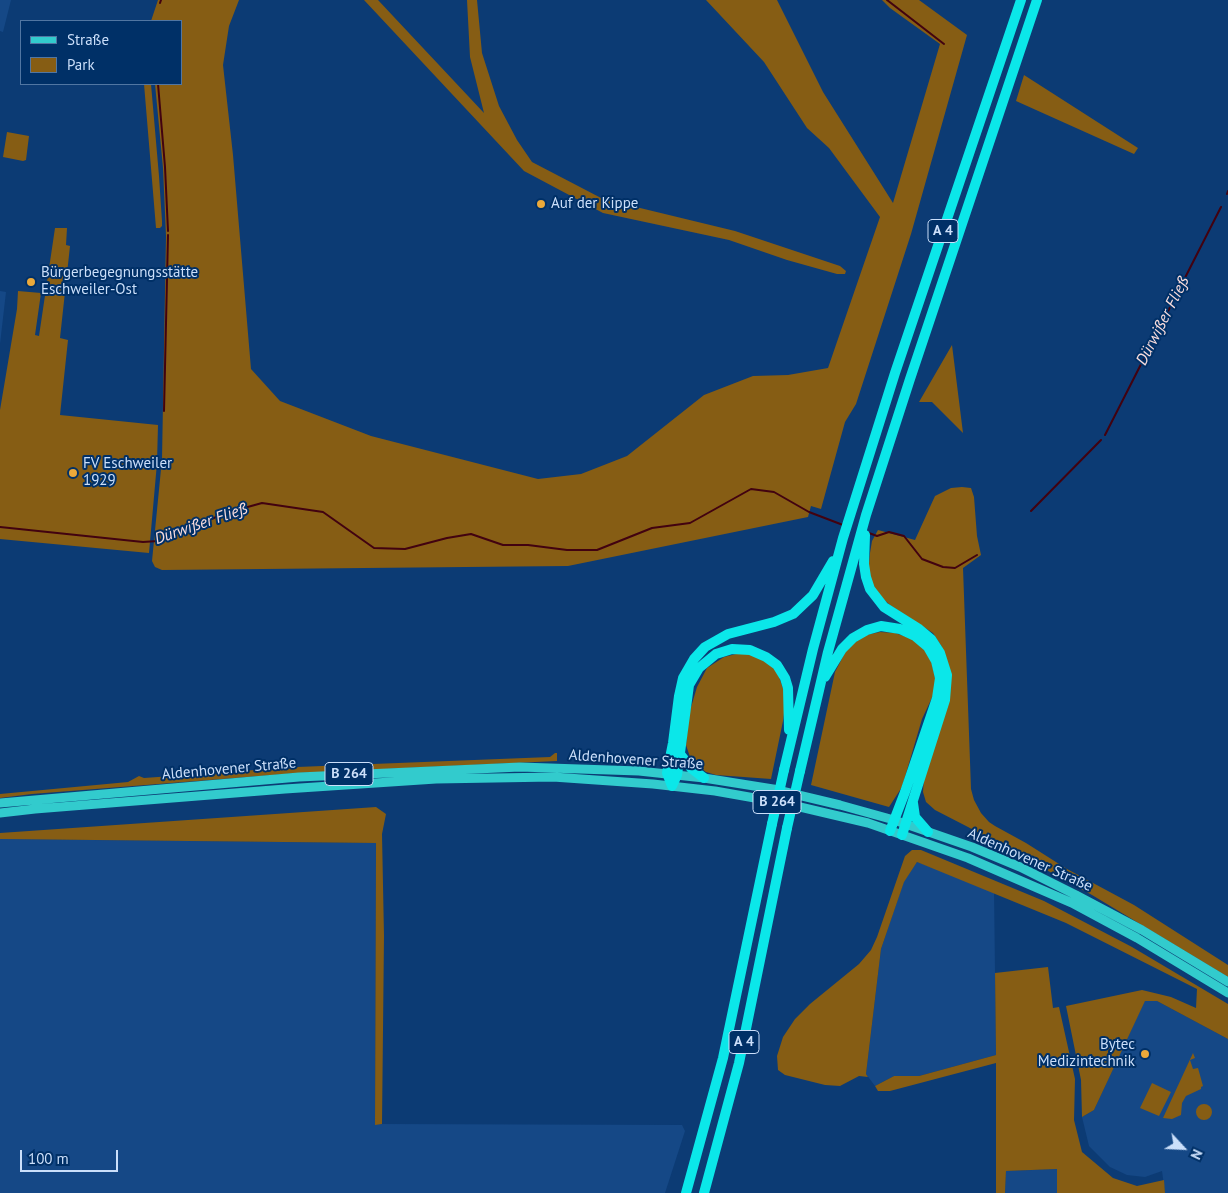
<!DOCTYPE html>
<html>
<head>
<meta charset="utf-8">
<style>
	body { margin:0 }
	#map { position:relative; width:1228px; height:1193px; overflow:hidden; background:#0c3b74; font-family:"PT Sans",sans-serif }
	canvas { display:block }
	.legend { position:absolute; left:20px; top:20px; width:162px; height:65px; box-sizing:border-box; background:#003067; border:1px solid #5176a2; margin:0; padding:6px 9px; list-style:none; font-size:15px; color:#cbdffa }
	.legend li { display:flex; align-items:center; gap:10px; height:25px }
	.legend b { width:25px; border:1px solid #5176a2 }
	.north { position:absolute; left:1158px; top:1123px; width:50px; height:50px; -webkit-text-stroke:4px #003067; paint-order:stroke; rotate:115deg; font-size:14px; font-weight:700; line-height:20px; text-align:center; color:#cbdffa }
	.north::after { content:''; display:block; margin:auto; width:18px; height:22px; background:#cbdffa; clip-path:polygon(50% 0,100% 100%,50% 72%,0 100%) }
	.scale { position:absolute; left:20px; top:1150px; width:98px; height:22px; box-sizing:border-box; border:2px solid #cbdffa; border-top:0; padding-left:6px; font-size:15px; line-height:18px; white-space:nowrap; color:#cbdffa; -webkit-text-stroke:4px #003067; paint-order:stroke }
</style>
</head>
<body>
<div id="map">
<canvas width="1228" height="1193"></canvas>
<ul class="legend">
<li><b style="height:6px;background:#32cbcd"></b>Straße</li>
<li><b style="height:14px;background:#865d14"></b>Park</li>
</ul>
<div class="north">N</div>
<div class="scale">100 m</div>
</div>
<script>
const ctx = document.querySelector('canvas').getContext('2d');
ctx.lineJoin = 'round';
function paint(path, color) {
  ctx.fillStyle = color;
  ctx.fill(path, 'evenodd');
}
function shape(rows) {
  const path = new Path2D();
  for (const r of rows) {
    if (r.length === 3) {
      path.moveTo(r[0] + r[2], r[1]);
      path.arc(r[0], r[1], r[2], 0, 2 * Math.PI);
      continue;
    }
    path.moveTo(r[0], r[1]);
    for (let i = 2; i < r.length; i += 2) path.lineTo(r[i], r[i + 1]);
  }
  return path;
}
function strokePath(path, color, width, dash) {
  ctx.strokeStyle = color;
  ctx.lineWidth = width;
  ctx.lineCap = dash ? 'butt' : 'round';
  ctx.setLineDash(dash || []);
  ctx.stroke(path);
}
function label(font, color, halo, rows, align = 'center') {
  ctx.font = font + ' "PT Sans",sans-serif';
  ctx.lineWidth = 4;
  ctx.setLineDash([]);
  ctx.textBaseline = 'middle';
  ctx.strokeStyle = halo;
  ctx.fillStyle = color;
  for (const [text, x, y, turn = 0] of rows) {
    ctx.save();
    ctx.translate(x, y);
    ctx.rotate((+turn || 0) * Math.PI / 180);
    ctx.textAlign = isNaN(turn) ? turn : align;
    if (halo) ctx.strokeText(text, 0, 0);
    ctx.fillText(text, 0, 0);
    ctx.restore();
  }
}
const built = shape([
	[0,0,11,0,3,32,0,31],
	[0,291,6,292,0,344],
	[0,839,376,843,375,1124,682,1125,685,1131,665,1193,0,1193],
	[917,862,994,889,996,1055,919,1076,894,1076,875,1086,866,1074,881,949,904,881],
	[1145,1000,1157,1001,1228,1039,1228,1193,1165,1193,1162,1171,1145,1177,1127,1175,1110,1167,1089,1146,1082,1117,1094,1110],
	[1057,1169,1057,1193,1005,1193,1006,1171]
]);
const green = shape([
	[158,0,239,0,229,26,223,65,233,155,251,369,280,401,371,436,538,479,581,474,627,456,704,395,753,376,788,375,828,368,880,217,829,148,807,128,764,62,706,0,777,0,823,92,893,203,940,44,890,8,882,0,919,0,967,35,911,234,856,404,845,422,821,509,811,506,808,517,568,566,162,570,155,567,152,561,162,459,166,236,163,168,155,84,181,84,181,21,151,21],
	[364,0,378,0,484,113,470,57,467,0,477,0,482,53,499,106,517,140,532,162,603,199,735,231,840,266,846,271,845,274,837,274,787,260,729,240,603,213,524,171],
	[1024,75,1138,148,1134,154,1016,101],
	[144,84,151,84,159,176,162,221,162,226,160,228,156,228],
	[7,132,29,136,26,160,23,161,3,157],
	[55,228,67,228,66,245,70,246,60,338,68,340,60,415,158,425,157,463,149,553,0,539,0,410,17,309,18,291,41,293,35,335,39,336],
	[952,345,963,433,932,402,919,402],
	[962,487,971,488,974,497,977,536,981,555,963,568,971,789,974,800,981,813,989,822,995,826,1026,843,1067,869,1134,905,1228,965,1228,977,1092,895,968,827,935,810,926,802,923,792,924,777,942,647,933,633,890,605,880,596,871,584,868,573,870,553,872,541,878,530,915,540,935,496,951,488],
	[880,632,895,633,913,639,930,655,937,687,922,719,902,787,889,807,811,785,835,672,848,647,866,635],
	[740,653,749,653,767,661,777,671,786,697,783,721,771,779,716,775,706,772,691,760,686,745,689,714,697,687,707,668,724,657],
	[555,753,557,753,557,761,298,773,32,794,0,798,0,794,128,782,139,776,144,778,297,767,550,757],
	[376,807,386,814,382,834,384,936,382,1124,375,1125,376,843,0,839,0,833],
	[912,850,921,850,1044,901,1132,947,1228,1004,1228,1039,1157,1001,1145,1001,1094,1110,1082,1117,1081,1080,1066,1006,1142,990,1171,997,1196,1008,1197,989,1066,923,917,862,904,882,881,949,866,1074,868,1077,859,1076,840,1086,825,1085,785,1075,778,1070,777,1056,783,1037,795,1019,810,1004,859,964,871,950,877,937,905,856],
	[1048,967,1053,1008,1059,1007,1075,1079,1074,1120,1082,1152,1113,1178,1137,1186,1164,1180,1165,1193,1057,1193,1057,1169,1006,1171,1005,1193,996,1193,996,1063,890,1091,878,1091,875,1086,894,1076,919,1076,996,1055,995,973],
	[1193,1053,1195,1058,1190,1060,1193,1069,1198,1068,1203,1086,1201,1087,1201,1089,1186,1096,1182,1103,1181,1115,1172,1119,1163,1118],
	[1152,1083,1171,1092,1159,1116,1140,1108],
	[1204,1112,8]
]);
const stream = shape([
	[887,0,944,44],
	[160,3,161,0],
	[158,84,165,167,168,231],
	[1227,194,1228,191],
	[164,411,168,235],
	[1105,435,1221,207],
	[1031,511,1101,440],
	[0,527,143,542,158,541,226,513,262,503,323,512,374,548,405,549,447,538,471,534,503,545,528,545,567,550,597,550,652,528,690,523,751,489,774,492,809,512,843,525],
	[869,533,877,536,889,532,904,536,922,559,943,567,955,568,977,555]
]);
const major = shape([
	[0,803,299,777,520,767,639,771,704,778,773,789,840,805,894,820,972,847,1020,867,1076,895,1142,930,1228,982],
	[0,813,35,809,285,789,436,779,553,777,653,784,715,791,783,803,868,823,968,858,1072,903,1137,938,1228,993]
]);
const highway = shape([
	[865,535,864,564,866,577,870,589,884,607,919,629,931,639,940,653,947,675,945,700,902,835],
	[825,677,842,649,853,638,867,630,881,626,900,629,915,636,928,647,936,661,940,678,937,698,905,792,890,831],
	[680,754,691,768,704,778],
	[784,770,813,649,843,538,895,373,1021,0],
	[800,771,828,652,866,515,910,379,1037,0],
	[672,786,667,773,673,743,679,696,683,678,694,659,705,647,728,634,774,622,793,614,813,595,833,561],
	[672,786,677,775,689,685,699,668,716,654,732,649,750,650,766,657,777,665,785,678,788,688,789,730],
	[913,803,915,817,928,832],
	[686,1193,723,1058,772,824],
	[704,1193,739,1063,787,828]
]);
const highwayBridge = shape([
	[772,824,784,770],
	[787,828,800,771]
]);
const markers = [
	[541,204,5,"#eca93a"],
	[31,282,5,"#eca93a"],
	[73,473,5,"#eca93a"],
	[1145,1054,5,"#eca93a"]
];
const shields = [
	[943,231,30],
	[349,774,48],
	[777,802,48],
	[744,1042,30]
];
const shieldNames = [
	["A 4",943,231],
	["B 264",349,774],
	["B 264",777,802],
	["A 4",744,1042]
];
const poiNames = [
	["Auf der Kippe",551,204],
	["Bürgerbegegnungsstätte",41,273],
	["Eschweiler-Ost",41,290],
	["FV Eschweiler",83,464],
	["1929",83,481],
	["Bytec",1135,1045,"right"],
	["Medizintechnik",1135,1062,"right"]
];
const streetNames = [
	["Aldenhovener Straße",636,760,4],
	["Aldenhovener Straße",229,769,-5],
	["Aldenhovener Straße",1030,860,24]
];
const waterNames = [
	["Dürwißer Fließ",1163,321,-63],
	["Dürwißer Fließ",201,524,-19]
];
paint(built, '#154886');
paint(green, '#865d14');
strokePath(stream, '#420210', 2);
strokePath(major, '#32cbcd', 9);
strokePath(highway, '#0be7e9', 10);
strokePath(highwayBridge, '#0be7e9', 10);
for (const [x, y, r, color] of markers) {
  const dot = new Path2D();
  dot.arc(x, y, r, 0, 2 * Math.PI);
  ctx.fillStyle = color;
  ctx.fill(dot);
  strokePath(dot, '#003067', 2);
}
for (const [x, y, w] of shields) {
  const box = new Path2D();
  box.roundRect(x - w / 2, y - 11.5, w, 23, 4);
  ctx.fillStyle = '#003067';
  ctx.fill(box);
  strokePath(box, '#cbdffa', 1);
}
label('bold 14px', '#cbdffa', null, shieldNames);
label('15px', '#cbdffa', '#003067', poiNames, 'left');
label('15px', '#cbdffa', '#003067', streetNames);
label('italic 16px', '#f8dddd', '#003067', waterNames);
</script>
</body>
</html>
